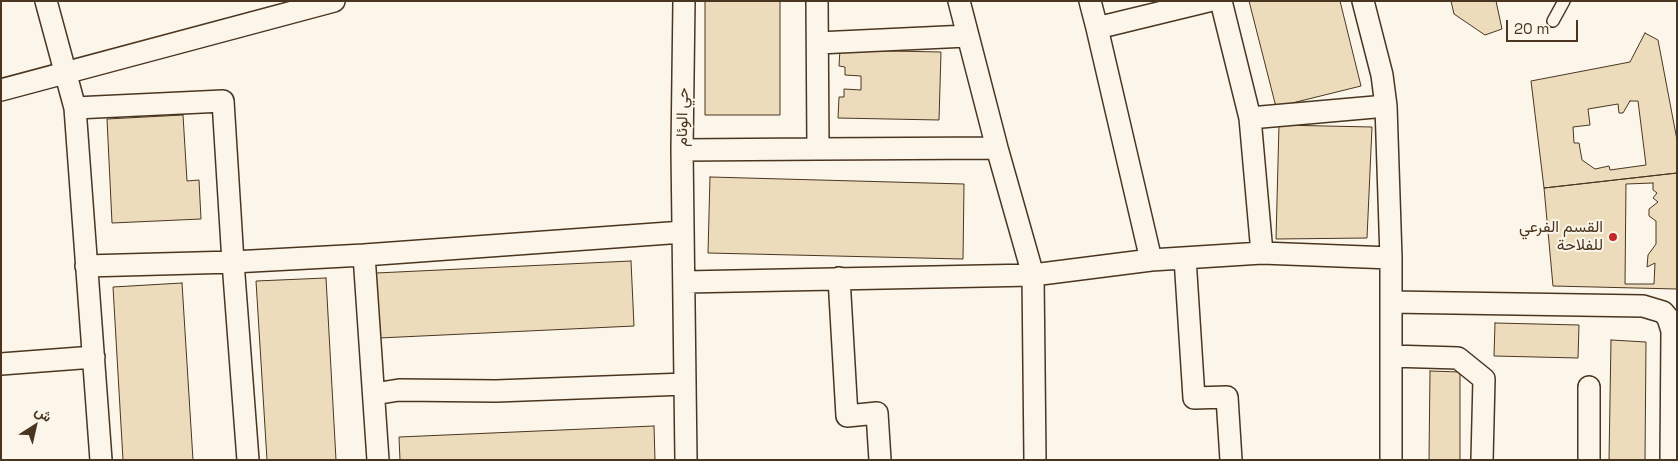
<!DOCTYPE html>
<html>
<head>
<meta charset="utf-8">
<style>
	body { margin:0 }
	#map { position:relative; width:1678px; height:461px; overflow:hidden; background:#fbf6e9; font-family:"Space Grotesk",Vazirmatn,sans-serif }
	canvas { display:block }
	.frame { position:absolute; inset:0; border:2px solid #4a3520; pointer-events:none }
	.north { position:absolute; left:10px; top:401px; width:50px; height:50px; -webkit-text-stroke:4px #fbf6e9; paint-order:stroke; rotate:35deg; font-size:14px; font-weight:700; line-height:20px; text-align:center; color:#4a3520 }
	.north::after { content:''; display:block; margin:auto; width:18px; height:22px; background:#4a3520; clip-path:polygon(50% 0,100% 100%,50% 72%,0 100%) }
	.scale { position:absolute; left:1506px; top:20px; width:72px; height:22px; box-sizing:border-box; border:2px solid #4a3520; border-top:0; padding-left:6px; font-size:15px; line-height:18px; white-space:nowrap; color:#4a3520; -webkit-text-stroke:4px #fbf6e9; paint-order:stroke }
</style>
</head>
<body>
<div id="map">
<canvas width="1678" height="461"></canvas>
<div class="frame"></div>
<div class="north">ش</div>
<div class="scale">20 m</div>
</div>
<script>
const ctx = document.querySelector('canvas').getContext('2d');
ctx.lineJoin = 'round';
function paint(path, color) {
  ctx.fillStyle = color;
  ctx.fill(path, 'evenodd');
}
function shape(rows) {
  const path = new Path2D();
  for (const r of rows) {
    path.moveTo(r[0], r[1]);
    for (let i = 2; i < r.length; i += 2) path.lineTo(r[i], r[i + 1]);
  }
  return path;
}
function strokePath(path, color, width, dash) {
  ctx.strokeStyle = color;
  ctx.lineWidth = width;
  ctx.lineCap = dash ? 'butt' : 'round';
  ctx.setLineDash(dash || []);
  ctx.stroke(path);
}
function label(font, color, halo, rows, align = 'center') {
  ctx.font = font + ' "Space Grotesk",Vazirmatn,sans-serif';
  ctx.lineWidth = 4;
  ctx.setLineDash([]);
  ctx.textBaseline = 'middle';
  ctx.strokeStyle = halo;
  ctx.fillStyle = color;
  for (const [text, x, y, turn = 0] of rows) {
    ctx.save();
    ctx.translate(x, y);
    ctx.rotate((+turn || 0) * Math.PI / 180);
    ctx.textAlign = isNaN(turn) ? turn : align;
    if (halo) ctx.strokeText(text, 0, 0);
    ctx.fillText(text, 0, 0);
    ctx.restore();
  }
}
const building = shape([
	[705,1,780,1,780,115,705,115,705,1],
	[1249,1,1340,1,1361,86,1276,107,1249,1],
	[1451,1,1496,1,1502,29,1485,35,1454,14,1451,1],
	[1645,33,1658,40,1677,140,1677,173,1544,188,1531,81,1630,62,1645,33],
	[840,50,941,52,939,120,838,118,839,97,844,97,844,89,861,90,861,76,845,75,845,67,839,66,840,50],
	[1630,101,1638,101,1646,165,1610,170,1609,166,1595,169,1582,160,1579,143,1574,143,1573,127,1590,125,1588,109,1618,104,1619,113,1623,113,1630,101],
	[183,115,187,181,199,180,201,219,112,223,107,119,183,115],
	[1279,125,1372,127,1367,238,1276,239,1279,125],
	[1677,173,1677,289,1553,286,1544,188,1677,173],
	[710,177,964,184,963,259,708,253,710,177],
	[1653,183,1653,190,1657,193,1653,198,1658,202,1649,209,1649,216,1656,221,1656,244,1648,255,1647,267,1655,263,1654,284,1625,284,1626,184,1653,183],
	[631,261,634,326,379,338,376,273,631,261],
	[326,278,336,460,267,460,256,281,326,278],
	[182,283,193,460,123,460,113,287,182,283],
	[1495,323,1579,325,1578,358,1494,356,1495,323],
	[1611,340,1646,342,1645,460,1609,460,1611,340],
	[1430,371,1460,372,1460,460,1429,460,1430,371],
	[654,426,655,460,400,460,399,437,654,426]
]);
const service = shape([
	[1553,21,1564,1]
]);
const minor = shape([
	[46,1,75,108,101,460],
	[684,1,682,150,686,460],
	[817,1,818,149,997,148],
	[959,1,997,148,1033,275,1151,260],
	[1090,1,1097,28],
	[1208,1,1097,28,1151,260,1262,253,1391,258,1386,106,1382,75,1363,1],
	[1221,1,1250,118,1262,253],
	[818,43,967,36],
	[1,90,334,1],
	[75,108,223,101,233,262,248,460],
	[1250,118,1386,106],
	[682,150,818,149],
	[364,255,378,460],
	[1185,258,1194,398,1227,397,1231,460],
	[1391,258,1391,460],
	[86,266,233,262,364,255,683,232],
	[839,278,847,416,877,413,880,460],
	[685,282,1033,275,1035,460],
	[1391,302,1643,306,1663,312,1668,318,1672,331,1671,460],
	[1391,356,1458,358,1484,379,1482,460],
	[1,364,94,357],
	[1589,387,1589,460],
	[374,394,399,390,496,391,685,384]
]);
const markers = [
	[1613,237,5,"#c62828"]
];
const streetNames = [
	["حي الوئام",683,117,-89]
];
const poiNames = [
	["القسم الفرعي",1603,228],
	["للفلاحة",1603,246]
];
paint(building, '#ecdcbc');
strokePath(building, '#4a3520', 1);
strokePath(service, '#4a3520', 14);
strokePath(minor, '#4a3520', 24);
strokePath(service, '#fbf6e9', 11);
strokePath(minor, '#fbf6e9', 21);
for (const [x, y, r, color] of markers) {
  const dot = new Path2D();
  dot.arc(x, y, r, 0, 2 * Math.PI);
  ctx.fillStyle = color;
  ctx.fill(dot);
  strokePath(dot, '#fbf6e9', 2);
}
label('16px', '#4a3520', '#fbf6e9', streetNames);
label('16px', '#4a3520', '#fbf6e9', poiNames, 'right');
</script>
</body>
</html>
